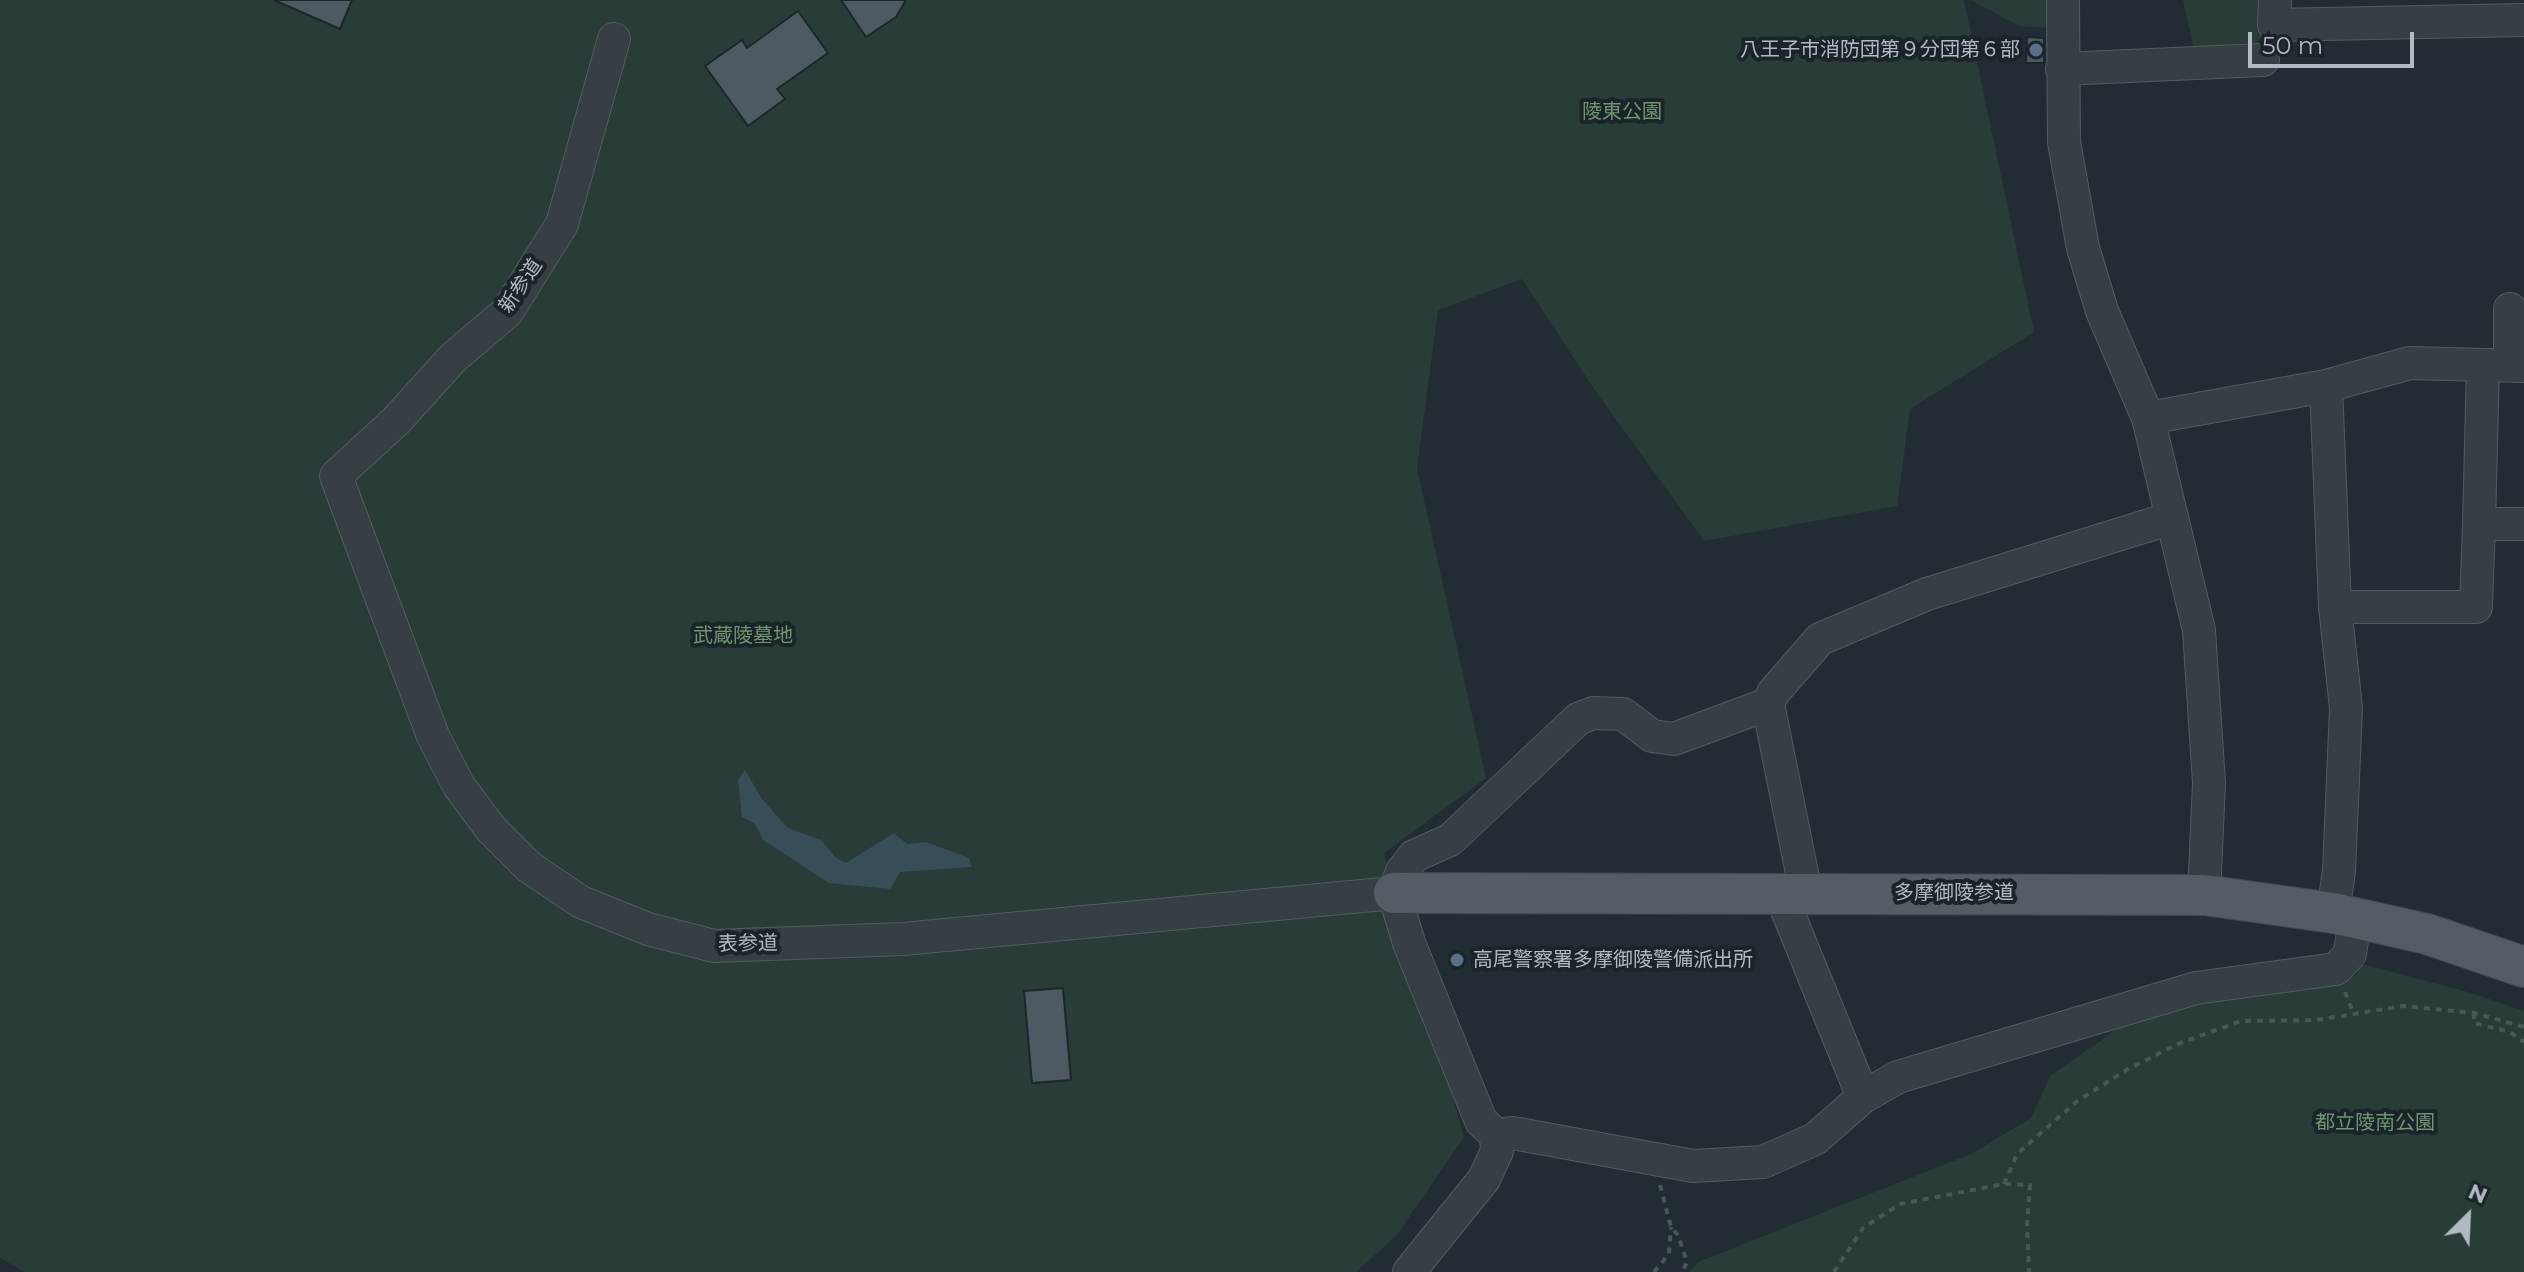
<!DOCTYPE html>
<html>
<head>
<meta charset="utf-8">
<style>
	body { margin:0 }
	#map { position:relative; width:2524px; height:1272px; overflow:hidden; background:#222d33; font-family:Montserrat,sans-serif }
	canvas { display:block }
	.north { position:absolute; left:2428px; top:1176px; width:80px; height:80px; -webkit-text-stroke:6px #1a2429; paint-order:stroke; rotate:24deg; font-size:22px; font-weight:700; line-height:32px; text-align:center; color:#afbac1 }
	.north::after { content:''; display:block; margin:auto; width:28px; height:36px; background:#afbac1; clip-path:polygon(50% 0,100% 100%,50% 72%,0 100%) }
	.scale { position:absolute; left:2248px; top:32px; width:166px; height:36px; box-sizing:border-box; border:4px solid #afbac1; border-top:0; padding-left:10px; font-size:24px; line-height:28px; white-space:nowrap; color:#afbac1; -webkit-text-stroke:6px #1a2429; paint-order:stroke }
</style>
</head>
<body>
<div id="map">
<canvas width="2524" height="1272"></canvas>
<div class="north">N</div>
<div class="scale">50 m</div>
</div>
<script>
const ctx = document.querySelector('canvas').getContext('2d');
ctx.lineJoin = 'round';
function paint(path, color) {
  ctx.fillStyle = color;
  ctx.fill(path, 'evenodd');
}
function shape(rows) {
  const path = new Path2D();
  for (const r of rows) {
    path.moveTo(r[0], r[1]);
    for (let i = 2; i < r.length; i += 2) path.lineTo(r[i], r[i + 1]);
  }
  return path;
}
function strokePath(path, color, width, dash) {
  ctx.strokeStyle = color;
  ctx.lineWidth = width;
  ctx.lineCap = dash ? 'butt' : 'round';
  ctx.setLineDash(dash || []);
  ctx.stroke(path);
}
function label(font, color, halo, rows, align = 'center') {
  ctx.font = font + ' Montserrat,"Noto Sans JP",sans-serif';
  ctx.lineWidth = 8;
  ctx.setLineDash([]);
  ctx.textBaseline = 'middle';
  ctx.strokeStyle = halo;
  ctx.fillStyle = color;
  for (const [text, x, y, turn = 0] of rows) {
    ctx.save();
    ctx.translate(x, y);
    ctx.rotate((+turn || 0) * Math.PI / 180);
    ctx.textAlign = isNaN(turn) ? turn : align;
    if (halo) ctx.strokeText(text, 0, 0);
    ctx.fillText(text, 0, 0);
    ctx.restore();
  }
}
const green = shape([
	[0,0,1964,0,2034,332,1910,409,1897,506,1704,541,1594,389,1522,279,1438,310,1417,468,1486,778,1384,853,1464,1137,1396,1236,1356,1272,25,1272,0,1258],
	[1971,0,2052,0,2051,28,2019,26],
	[2183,0,2275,0,2274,25,2263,60,2197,63],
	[2358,963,2468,992,2524,1011,2524,1272,1689,1272,1698,1262,1971,1154,2031,1118,2051,1075,2138,1015,2202,996,2357,975]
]);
const water = shape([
	[745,770,762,799,788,828,821,840,836,858,846,863,894,833,907,844,926,842,969,858,972,867,900,872,890,889,829,883,763,840,755,824,742,817,738,780]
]);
const building = shape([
	[274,0,352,0,340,29,274,0],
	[841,0,906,0,896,17,866,37,841,0],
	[798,11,828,53,777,89,785,99,748,126,705,66,742,40,747,48,798,11],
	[2027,37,2044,38,2044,63,2026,63,2027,37],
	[1063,988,1071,1080,1032,1083,1024,991,1063,988]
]);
const path = shape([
	[2345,992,2353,1012],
	[2474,1013,2474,1023,2510,1032,2524,1042],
	[2004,1184,2017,1154,2076,1102,2128,1069,2178,1044,2241,1021,2317,1020,2403,1006,2474,1013,2524,1027],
	[1660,1185,1671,1227,1678,1235,1687,1262,1682,1272],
	[1654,1272,1669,1254,1671,1227],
	[1834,1272,1863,1228,1900,1204,2004,1184,2030,1185,2027,1225,2029,1272]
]);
const minor = shape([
	[2063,0,2064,142,2083,248,2102,311,2148,418,2199,630,2209,783,2204,895],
	[2275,0,2274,25,2524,20],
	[614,39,562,224,507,312,453,358,396,421,336,476,433,736,459,786,491,829,529,867,581,902,648,929,714,946,903,939,1394,893],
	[2062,69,2263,60],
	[2510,309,2510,365],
	[2326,386,2335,607,2346,708,2339,871,2333,913],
	[2148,418,2326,386,2410,363,2524,366],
	[2479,524,2483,365],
	[2335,607,2476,607,2479,524,2524,524],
	[1780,893,1863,1097],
	[1806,893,1768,704,1773,693,1820,639,1927,594,2172,518],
	[1496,1135,1513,1133,1693,1166,1763,1162,1815,1139,1863,1097,1898,1077,2196,988,2336,969,2350,954,2355,918],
	[1409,1272,1484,1179,1497,1151,1496,1135,1481,1121,1409,943,1394,893,1402,871,1414,856,1450,840,1578,719,1593,713,1623,714,1652,736,1674,739,1768,704]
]);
const major = shape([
	[1394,893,2204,895,2333,913,2427,934,2524,967]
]);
const markers = [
	[2036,50,8,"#5c6f8a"],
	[1457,960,8,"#5c6f8a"]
];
const poiNames = [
	["八王子市消防団第９分団第６部",2020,50],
	["高尾警察署多摩御陵警備派出所",1473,960,"left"]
];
const parkNames = [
	["陵東公園",1622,112],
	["武蔵陵墓地",743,636],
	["都立陵南公園",2375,1123]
];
const streetNames = [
	["新参道",521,286,-56],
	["多摩御陵参道",1954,893],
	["表参道",748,944,-1]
];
paint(green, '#2a3c37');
paint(water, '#374d58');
paint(building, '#4d5a62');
strokePath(building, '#1c262b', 2);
strokePath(minor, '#525d62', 34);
strokePath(major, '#3e484e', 42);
strokePath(path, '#485857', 4, [6, 6]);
strokePath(minor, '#353f44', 32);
strokePath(major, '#535e64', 40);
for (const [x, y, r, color] of markers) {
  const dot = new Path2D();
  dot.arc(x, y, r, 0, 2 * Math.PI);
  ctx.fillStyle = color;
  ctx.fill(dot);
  strokePath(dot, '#1a2429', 3);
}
label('20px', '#afbac1', '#1a2429', poiNames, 'right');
label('20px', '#719471', '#1a2429', parkNames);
label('20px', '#afbac1', '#1a2429', streetNames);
</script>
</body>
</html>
